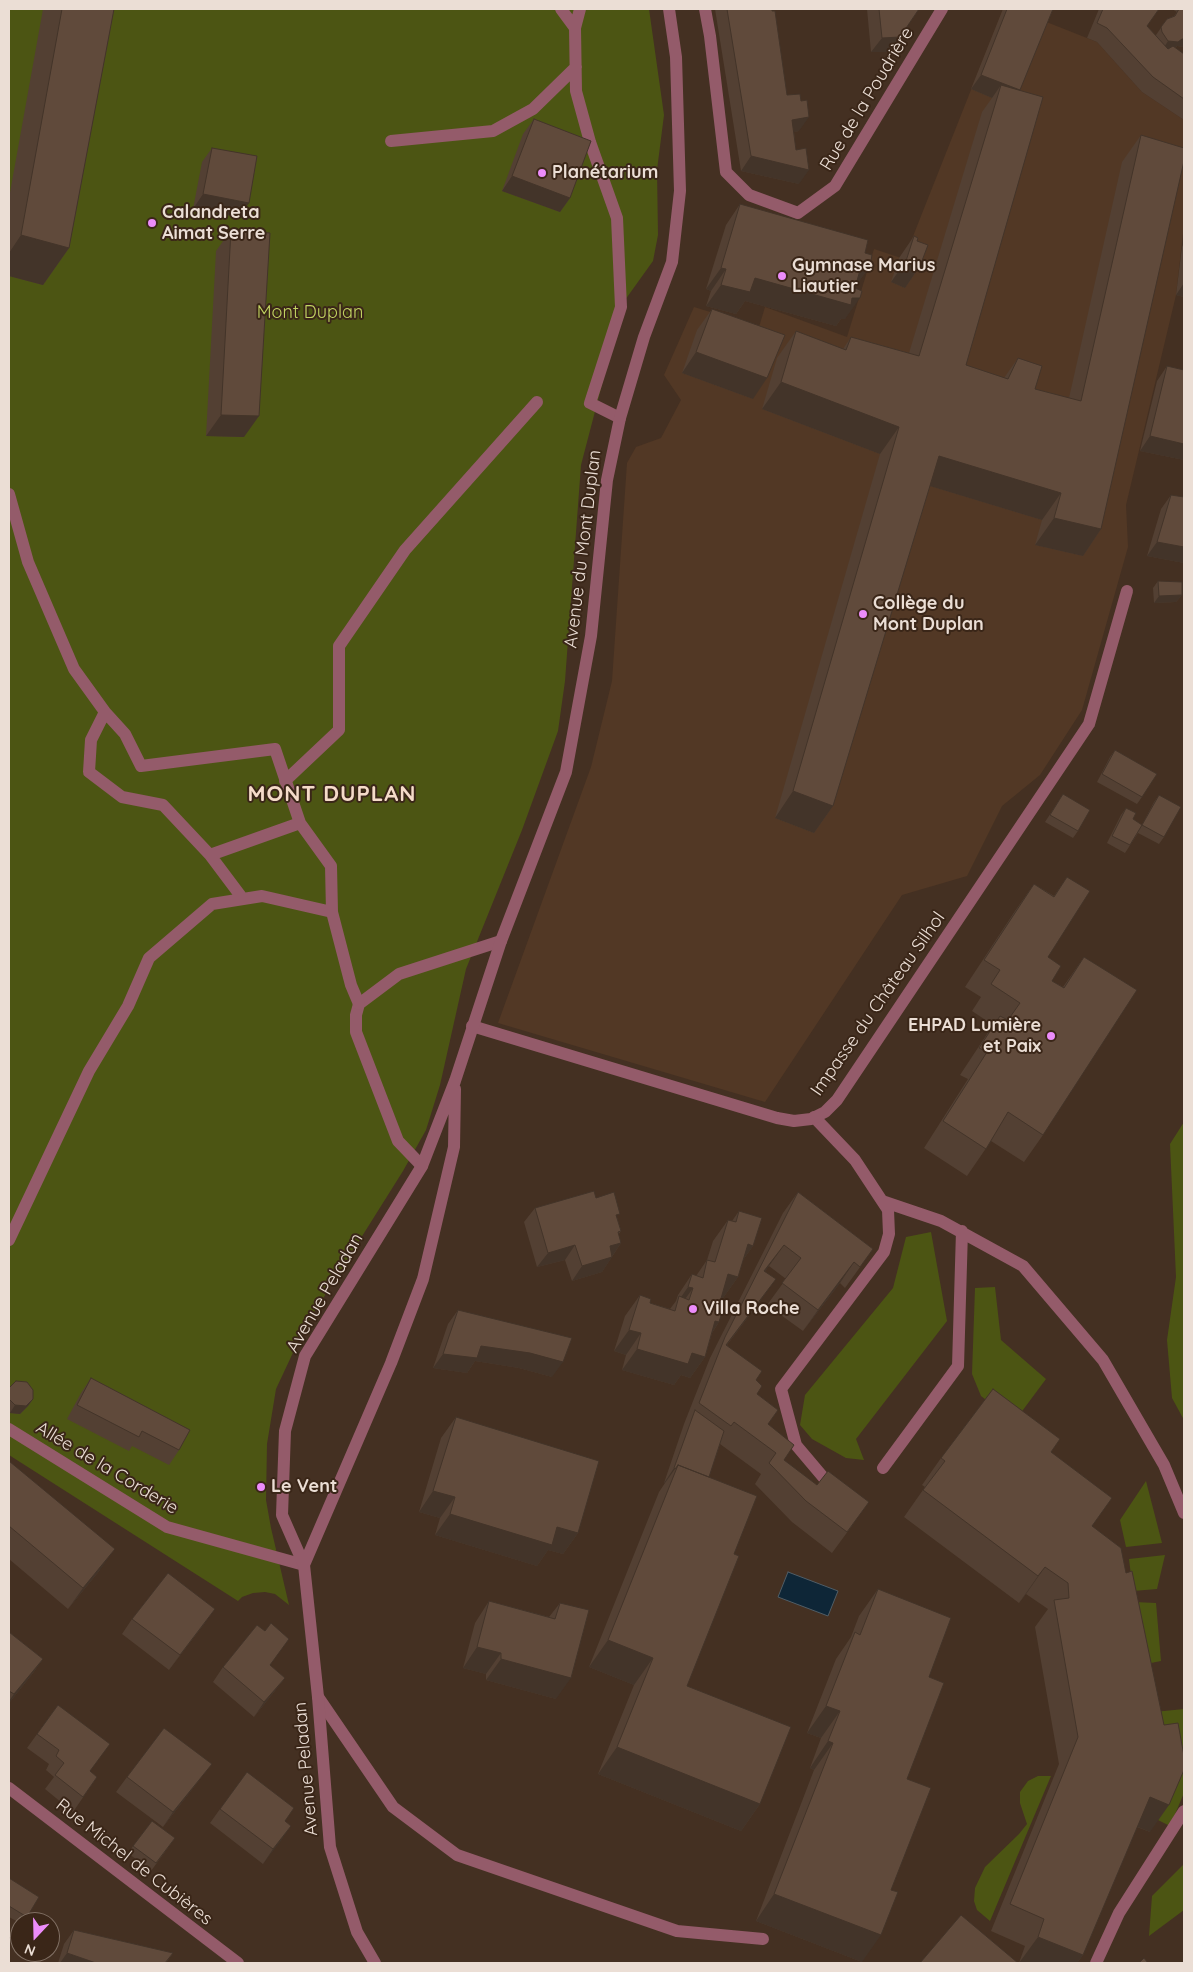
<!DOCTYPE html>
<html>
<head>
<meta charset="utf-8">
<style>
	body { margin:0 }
	#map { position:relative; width:1193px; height:1972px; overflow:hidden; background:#443022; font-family:Quicksand,sans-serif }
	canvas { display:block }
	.frame { position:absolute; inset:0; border:10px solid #ebded5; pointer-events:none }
	.north { position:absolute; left:10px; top:1912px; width:50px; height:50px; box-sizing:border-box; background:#3a2618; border:1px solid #817064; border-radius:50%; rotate:201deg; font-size:14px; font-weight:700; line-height:20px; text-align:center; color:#ebded5 }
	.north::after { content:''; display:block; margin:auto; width:18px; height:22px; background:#ec8cfa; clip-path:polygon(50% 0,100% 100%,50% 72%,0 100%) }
</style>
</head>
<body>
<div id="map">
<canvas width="1193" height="1972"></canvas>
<div class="frame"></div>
<div class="north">N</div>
</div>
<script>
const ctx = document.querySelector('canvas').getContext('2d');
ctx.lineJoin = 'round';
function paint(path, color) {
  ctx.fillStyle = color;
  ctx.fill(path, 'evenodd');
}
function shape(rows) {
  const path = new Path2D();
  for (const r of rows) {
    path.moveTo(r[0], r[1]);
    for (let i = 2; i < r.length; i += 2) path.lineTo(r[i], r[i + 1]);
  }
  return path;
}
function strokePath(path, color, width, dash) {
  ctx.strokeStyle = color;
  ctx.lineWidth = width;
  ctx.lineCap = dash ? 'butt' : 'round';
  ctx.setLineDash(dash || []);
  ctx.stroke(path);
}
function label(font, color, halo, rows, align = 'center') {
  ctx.font = font + ' Quicksand,sans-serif';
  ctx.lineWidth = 4;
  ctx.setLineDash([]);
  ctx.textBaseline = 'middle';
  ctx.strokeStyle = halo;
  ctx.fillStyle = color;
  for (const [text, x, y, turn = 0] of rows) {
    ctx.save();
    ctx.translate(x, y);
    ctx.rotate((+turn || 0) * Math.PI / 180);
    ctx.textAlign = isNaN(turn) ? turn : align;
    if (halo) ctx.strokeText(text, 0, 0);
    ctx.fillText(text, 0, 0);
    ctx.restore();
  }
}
const built = shape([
	[1003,9,1044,21,1097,42,1142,92,1184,120,1184,225,1176,295,1126,505,1128,547,1082,710,1040,775,1002,806,967,876,902,895,765,1102,498,1023,591,767,612,681,627,463,636,447,661,438,681,400,664,375,694,307,759,327,765,307,847,337,874,249,904,259]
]);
const green = shape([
	[9,9,649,9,664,115,657,170,658,235,653,261,620,307,604,377,581,465,565,681,558,731,522,830,466,969,440,1085,426,1130,403,1171,305,1327,276,1389,267,1444,266,1500,271,1528,289,1605,275,1594,265,1592,253,1593,242,1597,238,1601,9,1455],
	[1184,1122,1184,1420,1172,1398,1167,1340,1176,1277,1170,1144],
	[931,1232,947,1321,856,1439,864,1460,846,1458,812,1439,800,1425,805,1395,893,1288,906,1237],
	[995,1287,1001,1340,1046,1379,1014,1422,981,1396,972,1374,975,1288],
	[1146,1481,1162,1543,1126,1547,1120,1520],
	[1165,1555,1157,1589,1133,1591,1129,1559],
	[1134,1602,1156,1603,1161,1661,1146,1664],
	[1184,1709,1184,1793,1170,1826,1156,1819,1154,1712],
	[1038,1776,1051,1776,990,1921,977,1910,974,1901,975,1888,985,1867,1019,1834,1027,1824,1020,1803,1020,1792,1028,1781],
	[1184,1864,1184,1910,1149,1936,1152,1896]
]);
const water = shape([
	[788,1572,838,1591,828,1616,778,1597,788,1572]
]);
const service = shape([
	[814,1117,855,1160,888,1210,889,1234,884,1252,781,1389,796,1445,834,1490],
	[422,1166,398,1141,356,1032,356,1015,359,1004,399,974,501,941],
	[882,1201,941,1221,1023,1266,1103,1360,1164,1465,1184,1513],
	[883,1468,958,1366,962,1231],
	[1096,1963,1119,1913,1184,1811]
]);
const pedestrian = shape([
	[561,9,575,28,580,9],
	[575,28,576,91,590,142,617,218,621,307,590,403,620,418],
	[391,141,493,131,533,109,576,67],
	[9,494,28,562,74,669,105,712,125,734,141,766,275,749,300,823,331,866,332,912,351,985,359,1004],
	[105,712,91,740,89,772,122,797,163,805,210,855,300,823],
	[285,781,339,730,339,646,405,550,537,402],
	[210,855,243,899],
	[9,1240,89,1071,128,1006,149,958,212,904,262,896,332,912]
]);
const minor = shape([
	[705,9,710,36,726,172,749,195,798,213,835,186,942,9],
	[472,1026,777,1118,794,1121,811,1119,825,1112,837,1100,1089,724,1127,591],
	[9,1429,167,1527,304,1565],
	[318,1697,393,1807,457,1855,677,1931,763,1939],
	[9,1788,238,1963]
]);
const tertiary = shape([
	[304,1565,391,1363,423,1279,454,1147,455,1089],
	[375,1963,357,1932,330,1847,318,1697,304,1565,282,1515,285,1431,305,1356,422,1166,455,1081,501,941,566,772,591,636,607,480,620,418,644,337,672,262,680,191,676,57,669,9]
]);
const wall = shape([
	[43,9,114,9,69,248,43,285,9,276,9,198],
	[715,9,772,9,787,95,799,131,794,132,799,184,741,171],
	[867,9,919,9,889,52,871,52],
	[1003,9,1053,9,1020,90,966,365,1004,378,1018,358,1035,389,1069,398,1122,162,1141,135,1101,529,1083,556,1035,545,1042,520,930,486,833,806,814,833,775,818,880,454,762,409,777,358,796,331,843,349,851,337,909,353,982,112,992,98,971,89],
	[1099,9,1159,9,1147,26,1156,36,1156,35,1167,19,1174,16,1177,12,1172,9,1184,9,1184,47,1177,46,1175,48,1184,54,1184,120,1142,92,1097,42,1087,38],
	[534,119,570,198,560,212,502,191,523,134],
	[212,148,239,217,193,209,202,162],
	[740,204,865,253,870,266,856,285,845,319,841,319,836,326,745,301,736,314,706,306,711,291,706,289,726,225],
	[231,230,244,437,206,436,216,251],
	[914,236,917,241,920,266,905,288,891,282,899,258],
	[1184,243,1184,297,1176,295,1182,247],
	[712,309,753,399,682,373,697,330],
	[1167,366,1183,370,1184,368,1184,460,1140,451,1157,381],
	[1171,495,1184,563,1147,556,1161,509],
	[1158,581,1182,595,1176,602,1154,603,1153,588],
	[1115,750,1142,797,1137,804,1097,782,1110,757],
	[1063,794,1078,831,1073,838,1045,822],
	[1159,795,1164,837,1159,844,1138,833,1125,853,1107,843,1121,815,1126,808,1133,819,1142,825,1154,802],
	[1067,877,1048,957,1052,981,1063,987,1084,957,1043,1135,1024,1162,991,1141,967,1176,924,1148,968,1079,960,1075,993,1025,972,1011,981,997,965,987,1015,911,1034,884,1054,896],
	[798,1192,873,1249,845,1288,840,1283,803,1331,767,1305,786,1279,769,1266,765,1271,761,1300,727,1345,756,1380,757,1394,778,1410,768,1424,784,1460,854,1523,832,1553,792,1522,755,1484,761,1474,720,1444,709,1477,734,1554,687,1686,760,1804,741,1831,598,1774,634,1685,589,1667,659,1492,665,1483,664,1483,684,1424,710,1358,783,1213],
	[596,1198,617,1218,621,1231,618,1235,621,1243,602,1272,572,1281,565,1260,537,1267,524,1222,535,1208],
	[739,1211,753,1246,743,1260,738,1277,723,1298,722,1298,720,1302,719,1322,712,1333,705,1357,690,1378,681,1375,674,1385,622,1370,626,1355,614,1351,625,1316,640,1295,650,1303,670,1309,676,1301,678,1295,692,1274,696,1276,707,1260,713,1241,728,1220,732,1221],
	[458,1310,552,1377,519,1368,475,1361,467,1373,433,1368,448,1324],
	[91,1378,179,1450,169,1465,132,1446,129,1451,67,1419,81,1393],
	[9,1388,33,1399,28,1406,20,1414,10,1413,9,1412],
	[456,1417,578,1533,563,1554,548,1550,537,1566,435,1535,440,1518,419,1512,441,1438],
	[1060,1439,1051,1452,1092,1526,1150,1832,1137,1827,1083,1955,1077,1963,1019,1963,1025,1946,991,1931,1059,1764,1035,1627,1048,1609,1026,1594,1019,1603,904,1517,925,1487,922,1485,941,1458],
	[9,1461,100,1570,68,1609,9,1559],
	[878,1589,929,1677,907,1779,862,1962,756,1921,814,1770,810,1768,821,1738,807,1733,836,1659,851,1637,859,1616],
	[489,1601,549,1617,560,1603,556,1699,486,1680,486,1674,463,1668,475,1623],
	[132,1619,205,1623,169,1670,122,1634],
	[9,1632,43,1659,33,1673,9,1703],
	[270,1665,285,1678,274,1692,254,1717,213,1682,223,1667],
	[58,1705,90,1771,97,1777,73,1812,45,1789,54,1777,46,1770,49,1764,27,1748],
	[127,1777,201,1778,163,1827,116,1792],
	[220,1809,285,1821,291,1826,263,1864,210,1823],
	[175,1838,151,1871,128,1853,133,1846],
	[9,1878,27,1917,24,1922,20,1922,20,1923,9,1917],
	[74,1930,173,1953,166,1963,58,1963,64,1944]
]);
const shadedWall = shape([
	[900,37,889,52,871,52,882,38],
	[1182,39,1184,39,1184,47,1177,46,1173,49,1163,49,1168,41],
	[981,75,1020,90,1010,104,1001,85,992,98,971,89],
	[809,117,799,131,781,135,792,120],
	[751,156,809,170,799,184,741,171],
	[512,176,570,198,560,212,502,191],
	[203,194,249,203,239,217,193,209],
	[21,235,69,248,43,285,9,276,9,253],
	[906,261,920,266,905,288,891,282],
	[862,263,870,266,855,287],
	[721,268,726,269,711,291,706,289],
	[755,278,852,298,860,298,845,319,841,319,836,326,745,301,736,314,706,306,721,285],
	[1184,283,1184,297,1176,295],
	[696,352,767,378,753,399,682,373],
	[781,382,899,427,880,454,762,409],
	[221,415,259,416,244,437,206,436],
	[1150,436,1184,444,1184,460,1140,451],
	[939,456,1061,493,1042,520,920,483],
	[1054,518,1101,529,1083,556,1035,545],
	[1157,542,1184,547,1184,563,1147,556],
	[1182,595,1176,602,1154,603,1159,596],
	[793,791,833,806,814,833,775,818],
	[621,1243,611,1258,610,1246],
	[748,1244,753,1246,738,1267],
	[575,1245,565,1260,537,1267,548,1253],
	[784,1245,769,1266,750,1292,764,1271],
	[612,1257,602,1272,572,1281,582,1266],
	[854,1262,840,1283,803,1331,818,1310],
	[728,1274,738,1277,723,1298,713,1295],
	[776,1279,761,1300,716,1359,726,1345],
	[688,1287,693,1288,678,1309,677,1303],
	[715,1321,719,1322,705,1343],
	[629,1330,641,1333,626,1355,614,1351],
	[481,1346,530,1353,563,1362,552,1377,519,1368,475,1361,467,1373,433,1368,443,1354],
	[637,1349,692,1353,705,1357,690,1378,681,1375,674,1385,622,1370],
	[33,1399,28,1406,20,1414,10,1413,15,1405],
	[674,1468,675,1469,665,1483,664,1483],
	[433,1491,455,1497,440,1518,419,1512],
	[450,1514,557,1527,578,1533,563,1554,548,1550,537,1566,435,1535],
	[115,1549,100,1570,68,1609,83,1588],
	[1045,1567,1026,1594,1019,1603,1038,1576],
	[215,1609,205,1623,169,1670,180,1655],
	[608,1640,653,1658,634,1685,589,1667],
	[477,1647,501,1653,486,1674,463,1668],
	[43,1659,33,1673,9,1703,9,1701,14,1694],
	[501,1659,571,1678,556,1699,486,1680],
	[285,1678,274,1692,254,1717,264,1702],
	[826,1706,840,1711,821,1738,807,1733],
	[828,1741,833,1743,814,1770,810,1768],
	[617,1747,760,1804,741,1831,598,1774],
	[212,1764,201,1778,163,1827,173,1812],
	[1150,1797,1169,1805,1150,1832,1131,1824],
	[291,1826,281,1841,263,1864,273,1849],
	[774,1894,881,1935,862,1962,756,1921],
	[1038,1937,1083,1955,1077,1963,1019,1963],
	[67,1953,96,1963,60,1963]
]);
const building = shape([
	[62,9,114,9,69,248,21,235,62,9],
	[727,9,772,9,772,11,775,11,787,95,800,94,801,101,807,100,809,117,792,120,796,150,806,148,809,170,751,156,727,9],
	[879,9,919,9,900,37,882,38,879,9],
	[1007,9,1053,9,1020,90,981,75,1007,9],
	[1103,9,1159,9,1147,26,1168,49,1173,46,1184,54,1184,99,1153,77,1107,28,1097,23,1103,9],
	[1179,9,1184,9,1184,39,1182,39,1178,42,1168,41,1162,32,1161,27,1167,19,1175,16,1179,9],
	[1001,85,1043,97,966,365,1008,379,1018,358,1042,366,1035,389,1081,401,1141,135,1184,148,1184,161,1101,529,1054,518,1061,493,939,456,833,806,793,791,899,427,781,382,796,331,846,350,851,337,919,356,1001,85],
	[534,119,591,141,570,198,512,176,534,119],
	[212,148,257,156,249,203,203,194,212,148],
	[740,204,868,240,865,253,872,255,870,266,862,263,855,288,862,291,860,298,852,298,851,305,755,278,750,292,721,285,726,269,721,268,740,204],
	[231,230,270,233,259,416,221,415,231,230],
	[914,236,918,238,917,241,928,245,920,266,906,261,914,236],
	[712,309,785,335,767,378,696,352,712,309],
	[1167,366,1184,370,1184,444,1150,436,1167,366],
	[1171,495,1184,497,1184,547,1157,542,1171,495],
	[1158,581,1182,582,1182,595,1159,596,1158,581],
	[1115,750,1157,774,1142,797,1102,774,1115,750],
	[1063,794,1090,810,1078,831,1050,815,1063,794],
	[1159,795,1181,807,1164,837,1142,825,1159,795],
	[1126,808,1136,813,1133,819,1142,825,1130,845,1112,836,1126,808],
	[1067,877,1090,891,1048,957,1061,966,1052,981,1064,988,1084,957,1137,990,1043,1135,1008,1112,986,1149,943,1121,987,1052,979,1048,1000,1016,1008,1020,1020,1003,991,984,1000,970,984,960,1034,884,1054,897,1067,877],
	[594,1191,596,1198,614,1192,620,1214,616,1215,621,1231,618,1232,621,1243,610,1246,612,1257,582,1266,575,1245,548,1253,535,1208,594,1191],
	[798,1192,873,1249,860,1267,854,1262,818,1310,782,1283,801,1258,784,1245,764,1271,776,1279,726,1345,762,1371,756,1380,762,1386,757,1394,778,1410,768,1424,794,1445,784,1460,817,1485,828,1471,869,1502,847,1532,806,1501,769,1463,776,1453,734,1422,731,1426,699,1403,725,1337,798,1192],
	[739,1211,762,1218,753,1246,748,1244,738,1277,728,1274,720,1302,725,1303,719,1322,715,1321,705,1357,692,1353,688,1364,637,1349,641,1333,629,1330,640,1295,651,1299,650,1303,675,1311,679,1296,689,1300,693,1288,688,1287,692,1274,703,1278,707,1260,715,1262,728,1220,736,1222,739,1211],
	[458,1310,572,1338,563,1362,530,1353,481,1346,477,1358,443,1354,458,1310],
	[91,1378,190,1430,179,1450,142,1431,139,1437,77,1405,91,1378],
	[16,1381,27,1382,33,1390,33,1399,26,1406,15,1405,9,1399,9,1388,16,1381],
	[993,1389,1060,1439,1051,1452,1112,1498,1092,1526,1121,1548,1126,1573,1132,1571,1164,1725,1178,1723,1184,1756,1184,1770,1169,1805,1150,1797,1083,1955,1038,1937,1044,1919,1010,1904,1078,1737,1054,1600,1069,1598,1068,1583,1045,1567,1038,1576,923,1490,945,1461,941,1458,993,1389],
	[695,1410,724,1431,709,1477,678,1465,675,1469,674,1468,695,1410],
	[456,1417,599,1461,578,1533,557,1527,552,1545,450,1514,455,1497,433,1491,456,1417],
	[9,1461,115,1549,83,1588,9,1526,9,1461],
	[678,1465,757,1496,734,1554,739,1556,687,1686,791,1727,760,1804,617,1747,653,1658,608,1640,678,1465],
	[168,1573,215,1609,180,1655,132,1619,168,1573],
	[878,1589,951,1618,929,1677,944,1683,907,1779,931,1788,891,1890,898,1892,881,1935,774,1894,833,1743,828,1741,840,1711,826,1706,855,1632,860,1635,878,1589],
	[489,1601,555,1619,560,1603,589,1610,571,1678,501,1659,501,1653,477,1647,489,1601],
	[271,1623,289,1639,270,1665,285,1678,264,1702,223,1667,257,1625,265,1631,271,1623],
	[9,1632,43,1659,14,1694,9,1691,9,1632],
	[58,1705,110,1744,90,1771,97,1777,83,1797,55,1775,64,1763,56,1756,59,1750,37,1734,58,1705],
	[164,1728,212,1764,173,1812,127,1777,164,1728],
	[247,1772,294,1808,285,1821,291,1826,273,1849,220,1809,247,1772],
	[152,1821,175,1838,156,1863,133,1846,152,1821],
	[9,1878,39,1897,27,1917,9,1906,9,1878],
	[961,1915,1018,1963,920,1963,961,1915],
	[74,1930,173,1953,165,1963,96,1963,67,1953,74,1930],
	[1144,1958,1148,1963,1139,1963,1144,1958]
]);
const markers = [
	[542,173,5,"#ec8cfa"],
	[152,223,5,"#ec8cfa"],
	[782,276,5,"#ec8cfa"],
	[863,614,5,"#ec8cfa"],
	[1051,1036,5,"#ec8cfa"],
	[693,1309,5,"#ec8cfa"],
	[261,1487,5,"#ec8cfa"]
];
const streetNames = [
	["Rue de la Poudrière",867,99,-59],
	["Avenue du Mont Duplan",583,549,-83],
	["Impasse du Château Silhol",878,1004,-55],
	["Avenue Peladan",325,1293,-60],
	["Allée de la Corderie",107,1468,31],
	["Avenue Peladan",306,1769,-95],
	["Rue Michel de Cubières",134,1862,38]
];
const poiNames = [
	["Planétarium",552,173],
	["Calandreta",162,213],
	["Aimat Serre",162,234],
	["Gymnase Marius",792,266],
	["Liautier",792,287],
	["Collège du",873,604],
	["Mont Duplan",873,625],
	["EHPAD Lumière",1041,1026,"right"],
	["et Paix",1041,1047,"right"],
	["Villa Roche",703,1309],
	["Le Vent",271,1487]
];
const parkNames = [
	["Mont Duplan",310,313]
];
const districtNames = [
	["MONT DUPLAN",332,794]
];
paint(built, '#523825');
paint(green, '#4c5513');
paint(water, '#0e2637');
strokePath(water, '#505d66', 1);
strokePath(service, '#945b6a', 12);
strokePath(pedestrian, '#945b6a', 12);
strokePath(minor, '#945b6a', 12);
strokePath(tertiary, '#945b6a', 12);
paint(wall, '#534033');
paint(shadedWall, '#433429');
paint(building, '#604a3b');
strokePath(building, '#433429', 1);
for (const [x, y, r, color] of markers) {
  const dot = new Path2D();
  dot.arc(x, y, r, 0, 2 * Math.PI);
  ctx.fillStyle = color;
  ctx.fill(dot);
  strokePath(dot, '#3a2618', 2);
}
label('18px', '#ebded5', '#3a2618', streetNames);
label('bold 18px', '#ebded5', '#3a2618', poiNames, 'left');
label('18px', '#c1d361', '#3a2618', parkNames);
ctx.letterSpacing = '1px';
label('bold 22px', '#f5dbc9', '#3a2618', districtNames);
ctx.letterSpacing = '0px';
</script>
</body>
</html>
